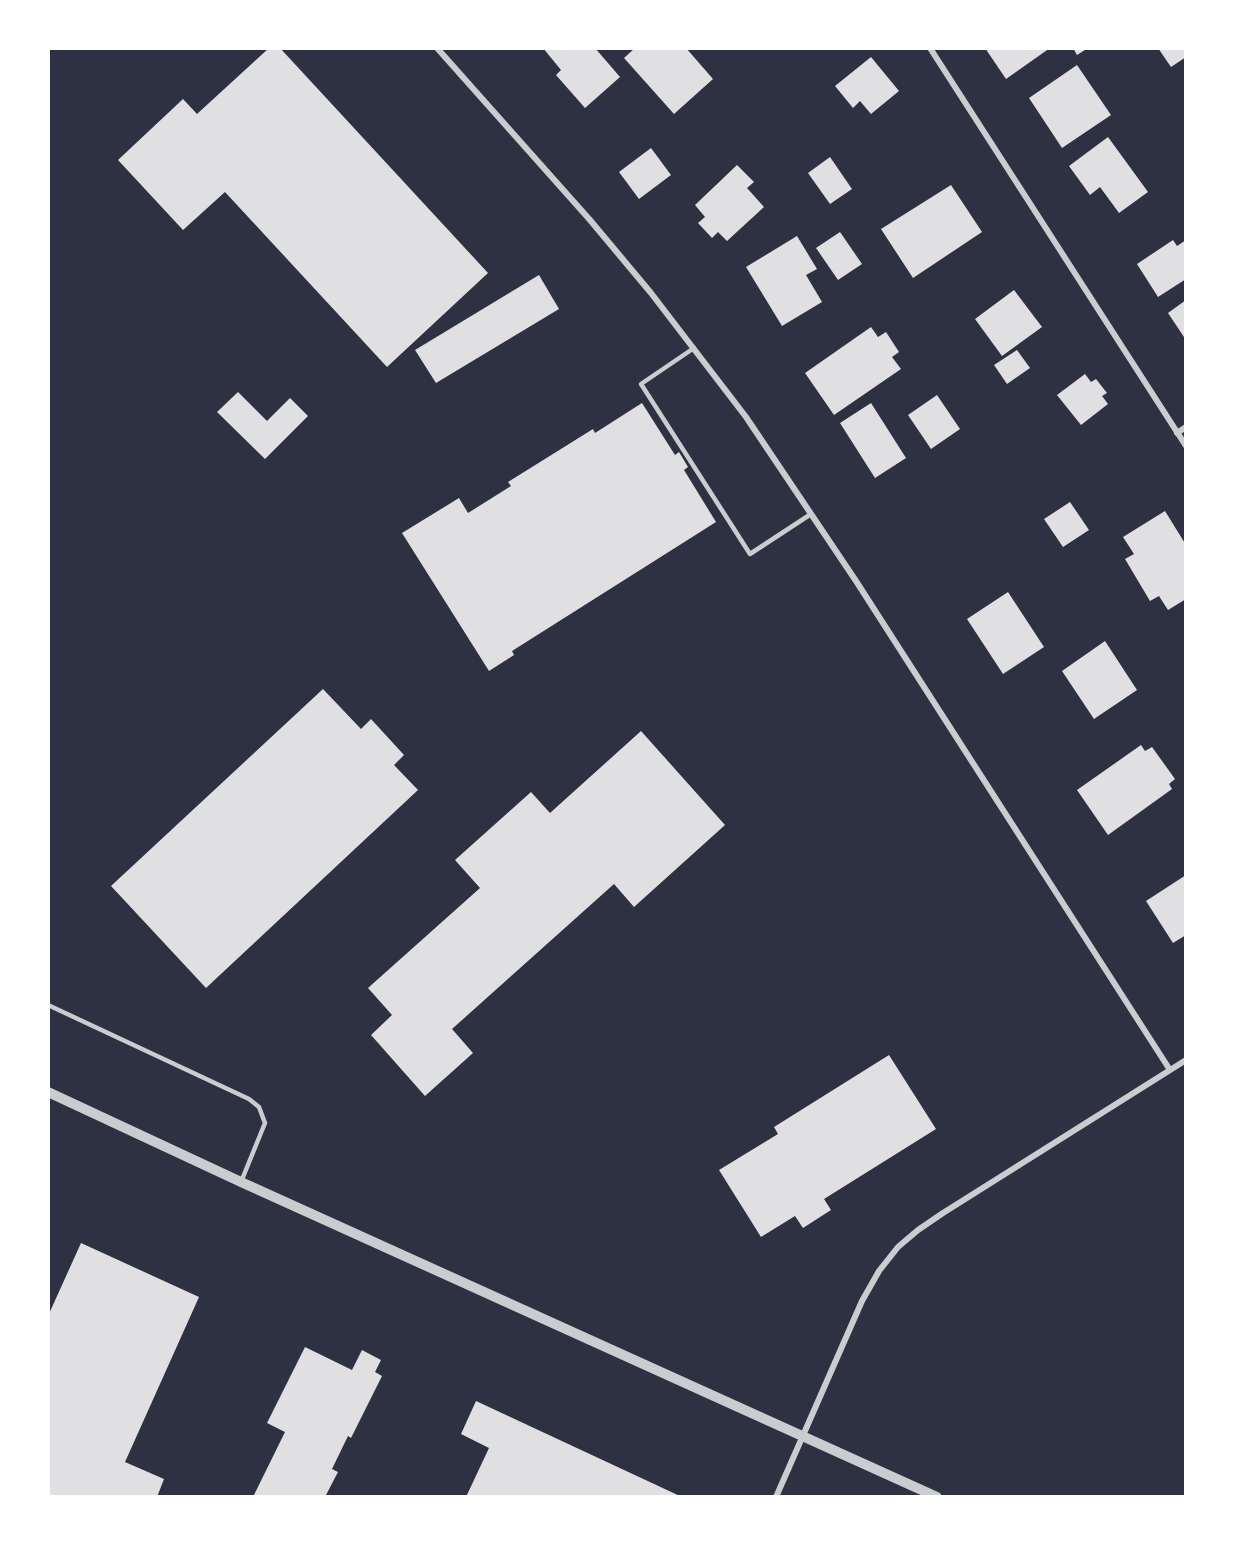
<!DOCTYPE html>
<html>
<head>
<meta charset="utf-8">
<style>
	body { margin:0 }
	#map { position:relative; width:1234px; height:1545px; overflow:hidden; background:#2d3142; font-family:Barlow,sans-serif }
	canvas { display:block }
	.frame { position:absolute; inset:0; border:50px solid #fff; pointer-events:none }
</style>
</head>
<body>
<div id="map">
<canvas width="1234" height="1545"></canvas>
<div class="frame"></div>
</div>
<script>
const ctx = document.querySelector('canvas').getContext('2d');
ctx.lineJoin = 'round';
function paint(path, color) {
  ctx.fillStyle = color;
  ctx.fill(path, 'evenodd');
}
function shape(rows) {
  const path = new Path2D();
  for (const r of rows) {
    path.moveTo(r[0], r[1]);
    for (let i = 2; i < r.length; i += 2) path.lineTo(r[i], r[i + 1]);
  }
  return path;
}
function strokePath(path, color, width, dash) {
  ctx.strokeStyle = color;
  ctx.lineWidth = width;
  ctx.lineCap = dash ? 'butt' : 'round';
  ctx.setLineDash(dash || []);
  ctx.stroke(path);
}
const building = shape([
	[269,48,280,48,488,273,387,367,225,192,183,230,118,160,183,99,197,114],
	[543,48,595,48,620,77,585,108,556,75,561,70],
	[635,48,686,48,713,79,674,114,624,58],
	[985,48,1050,48,1006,79],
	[1073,48,1088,48,1077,55],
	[1158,48,1186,48,1186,57,1171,67],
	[871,57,899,91,871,114,860,101,853,108,835,86],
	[1077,65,1111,115,1062,148,1029,98],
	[1108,137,1148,192,1119,213,1100,187,1090,195,1069,166],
	[651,148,671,175,639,199,619,172],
	[830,157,852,189,830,204,808,173],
	[737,165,754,182,747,188,764,207,727,241,718,232,712,238,698,223,705,217,695,205],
	[951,185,982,232,913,278,881,229],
	[840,232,862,264,838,280,816,248],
	[797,236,817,269,806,275,822,302,782,326,746,267],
	[1173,240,1177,246,1186,240,1186,279,1158,297,1137,264],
	[539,275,559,309,436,383,415,350],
	[1014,290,1042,327,1002,356,975,319],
	[1186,300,1186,340,1168,313],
	[871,327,878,337,886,332,899,352,892,357,901,369,834,415,805,373],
	[1017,350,1030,368,1007,384,994,365],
	[1085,374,1091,382,1096,379,1107,393,1102,396,1108,404,1081,425,1057,395],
	[238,392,267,421,290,398,308,416,265,459,217,412],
	[937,395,960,429,931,449,908,415],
	[642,403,675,455,679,452,688,467,684,470,716,522,512,651,514,655,489,671,402,533,459,498,468,513,511,486,508,482,593,429,595,433],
	[871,403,906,458,875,478,840,423],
	[1070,502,1089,530,1063,547,1044,519],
	[1165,511,1186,545,1186,599,1168,610,1159,596,1150,601,1125,559,1134,554,1123,537],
	[1008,592,1044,647,1003,674,967,619],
	[1105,641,1137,690,1094,719,1062,671],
	[323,689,361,729,371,719,404,755,394,765,418,790,206,988,111,886],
	[641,731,725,825,634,907,614,884,452,1029,473,1053,425,1096,371,1035,392,1015,368,988,480,888,455,860,531,792,550,813],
	[1141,745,1145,751,1152,747,1175,779,1169,784,1172,789,1108,835,1077,790],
	[1186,875,1186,935,1173,943,1146,901],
	[889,1055,936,1129,824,1199,831,1210,803,1228,795,1216,761,1237,719,1170,778,1134,774,1127],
	[81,1243,199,1297,125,1462,164,1479,157,1497,48,1497,48,1316],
	[305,1347,352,1370,362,1350,381,1360,375,1372,382,1376,351,1438,348,1436,332,1469,338,1472,325,1497,253,1497,285,1432,267,1423],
	[476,1401,682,1497,466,1497,489,1448,461,1434]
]);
const service = shape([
	[694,348,641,384,750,554,811,514],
	[48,1005,249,1099,259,1107,265,1123,241,1182]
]);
const minor = shape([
	[437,48,590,220,651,293,746,417,856,581,1170,1070],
	[930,48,1186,446],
	[1177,433,1186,427],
	[776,1497,862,1301,879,1271,898,1247,918,1230,943,1213,1186,1060]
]);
const tertiary = shape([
	[48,1092,241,1182,937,1497]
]);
paint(building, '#e0e0e3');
strokePath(service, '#caccd0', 4.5);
strokePath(minor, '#caccd0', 6);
strokePath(tertiary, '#caccd0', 10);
</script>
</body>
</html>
